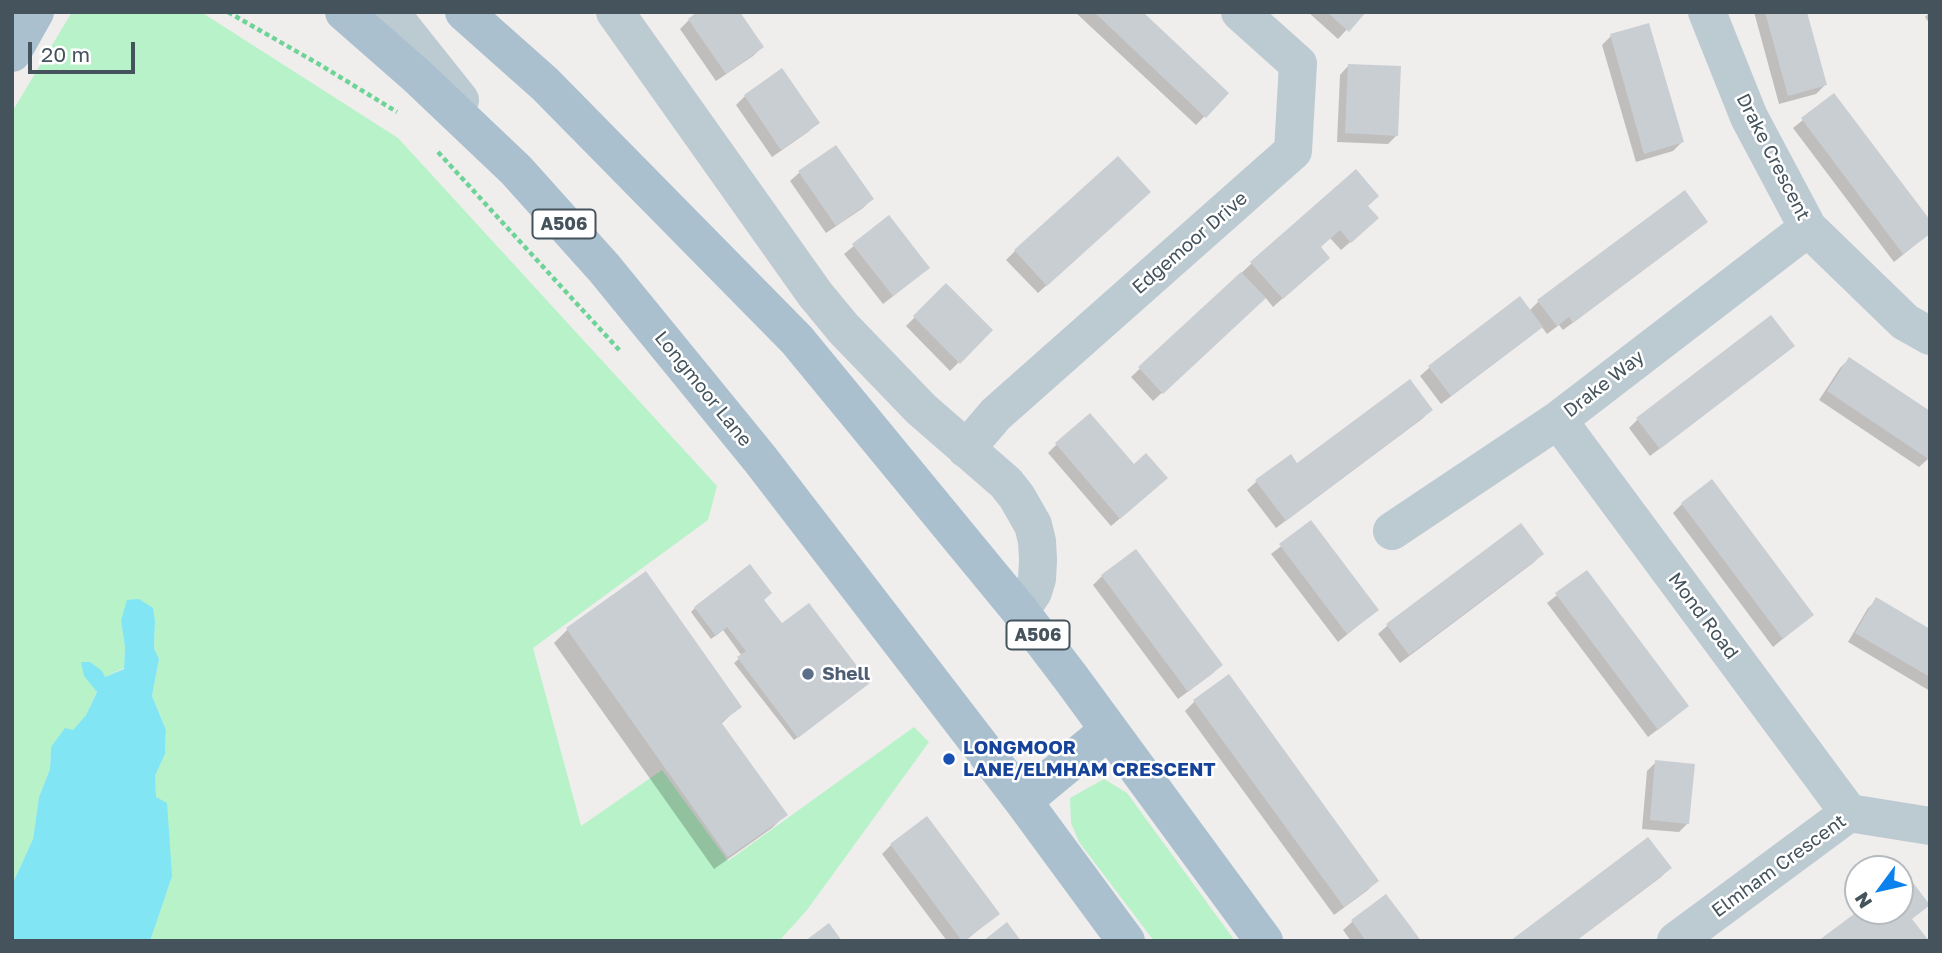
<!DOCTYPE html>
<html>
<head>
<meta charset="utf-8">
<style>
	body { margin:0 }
	#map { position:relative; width:1942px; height:953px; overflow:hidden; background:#f0eded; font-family:"Golos Text",sans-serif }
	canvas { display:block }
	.frame { position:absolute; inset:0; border:14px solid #44535c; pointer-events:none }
	.north { position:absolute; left:1844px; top:855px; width:70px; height:70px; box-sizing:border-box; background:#fff; border:2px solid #b4babe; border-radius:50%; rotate:237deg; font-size:19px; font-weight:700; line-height:28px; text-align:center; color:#44535c }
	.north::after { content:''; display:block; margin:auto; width:24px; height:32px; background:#0a81ed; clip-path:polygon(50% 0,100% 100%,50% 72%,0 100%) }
	.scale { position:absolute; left:28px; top:42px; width:107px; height:32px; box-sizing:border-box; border:4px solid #44535c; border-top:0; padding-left:9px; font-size:21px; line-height:24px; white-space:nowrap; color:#44535c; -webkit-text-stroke:5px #fff; paint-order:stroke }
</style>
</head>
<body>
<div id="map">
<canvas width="1942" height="953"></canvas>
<div class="frame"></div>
<div class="north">N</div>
<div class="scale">20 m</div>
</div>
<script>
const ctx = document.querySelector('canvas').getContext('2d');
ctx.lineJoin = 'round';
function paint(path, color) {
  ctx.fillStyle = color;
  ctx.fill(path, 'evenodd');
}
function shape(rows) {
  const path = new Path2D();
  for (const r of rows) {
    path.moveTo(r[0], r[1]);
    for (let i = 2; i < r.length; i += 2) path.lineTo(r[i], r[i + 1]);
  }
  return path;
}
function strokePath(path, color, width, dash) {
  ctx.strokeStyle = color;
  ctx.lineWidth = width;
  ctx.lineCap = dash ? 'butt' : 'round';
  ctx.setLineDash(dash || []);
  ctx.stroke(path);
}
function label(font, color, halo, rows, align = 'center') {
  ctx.font = font + ' "Golos Text",sans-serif';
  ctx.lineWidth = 5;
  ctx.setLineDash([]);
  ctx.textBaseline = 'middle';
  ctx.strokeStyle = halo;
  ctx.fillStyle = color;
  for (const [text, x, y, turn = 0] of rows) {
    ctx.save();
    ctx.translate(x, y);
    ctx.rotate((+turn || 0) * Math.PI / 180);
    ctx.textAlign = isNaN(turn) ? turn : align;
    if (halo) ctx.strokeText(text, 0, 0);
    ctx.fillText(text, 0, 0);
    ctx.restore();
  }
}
const green = shape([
	[72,12,201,12,398,138,717,486,708,520,533,648,581,826,662,770,728,861,914,727,929,742,807,910,779,941,150,941,156,921,155,776,165,754,166,730,152,696,159,659,154,648,155,621,121,621,125,647,124,668,105,677,84,676,97,691,86,715,73,730,51,747,50,769,39,797,33,839,12,885,12,112],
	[1104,779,1127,793,1235,941,1154,941,1079,842,1071,823,1070,798]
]);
const water = shape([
	[139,599,153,608,155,621,154,648,159,659,152,696,166,730,165,754,155,776,156,797,167,803,172,876,150,941,12,941,12,885,33,839,39,797,50,769,51,747,65,728,73,730,86,715,97,692,84,676,81,662,90,662,102,671,105,677,124,669,125,647,121,621,127,600]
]);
const shadow = shape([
	[1075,12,1140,12,1227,93,1196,125],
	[1308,12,1363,12,1338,39],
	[1754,12,1805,12,1825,85,1816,94,1779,104],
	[1930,12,1930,24,1925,17],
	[689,20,762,47,753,56,716,81,680,29],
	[1611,36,1682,142,1673,151,1636,162,1602,45],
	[1348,66,1397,135,1388,144,1337,142,1340,75],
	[781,71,817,123,808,132,772,157,736,105,745,96],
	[1834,95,1930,233,1894,262,1793,128],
	[835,147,872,199,863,208,826,233,790,181,799,173],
	[1140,201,1038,293,1006,260,1015,251],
	[1366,206,1368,227,1341,250,1330,238,1319,248,1319,266,1273,307,1265,297,1153,401,1131,377,1252,263],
	[888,218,919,276,883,304,844,254],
	[1697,230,1563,330,1559,325,1547,334,1541,326,1532,335,1441,404,1420,376,1429,368,1529,311,1538,302],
	[946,286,991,330,950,371,906,326],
	[1784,354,1650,456,1629,428,1638,419],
	[1849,359,1928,459,1919,467,1819,400,1840,368],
	[1431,410,1422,419,1276,528,1247,490,1256,482],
	[1057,444,1134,466,1157,487,1111,526,1048,453],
	[1682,504,1812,615,1773,647,1673,513],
	[1311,523,1377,610,1338,642,1271,554],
	[1520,525,1542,554,1533,563,1400,663,1378,634,1387,626],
	[1586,572,1678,714,1648,737,1547,603],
	[645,574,739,707,721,724,785,815,772,828,714,869,554,643,567,630],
	[1102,576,1221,665,1212,674,1178,699,1093,585],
	[762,600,781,626,864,687,794,740,734,663,742,656,723,630,711,639,691,612,695,608],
	[1877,600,1930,631,1930,691,1848,642,1868,608],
	[1228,677,1376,881,1368,890,1334,915,1185,711,1194,702],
	[1656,762,1688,823,1679,832,1642,829,1647,771],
	[891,845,998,914,965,941,947,941,882,854],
	[1670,868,1661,877,1576,941],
	[1386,896,1419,941,1351,941,1343,930,1352,922]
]);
const building = shape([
	[697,12,740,12,764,47,726,74,688,19],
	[1094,12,1143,12,1229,93,1206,118],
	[1327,12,1366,12,1349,32],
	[1765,12,1807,12,1827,85,1788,96],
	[1649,23,1684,142,1644,154,1610,34],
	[1348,64,1401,66,1398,136,1345,133],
	[782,68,820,123,781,150,744,95],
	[1834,93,1930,220,1930,234,1903,254,1801,118],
	[836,145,874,199,836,226,798,171],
	[1118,156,1151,192,1047,286,1014,250],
	[1356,169,1379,196,1368,206,1379,218,1351,243,1340,230,1321,247,1330,258,1283,299,1250,262],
	[1685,190,1708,222,1573,323,1569,317,1557,326,1537,300],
	[889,215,930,268,893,296,852,244],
	[1241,272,1266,298,1163,394,1138,367],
	[946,283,993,330,960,364,913,316],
	[1520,296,1543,327,1451,396,1428,366],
	[1771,315,1795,346,1660,449,1636,418],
	[1849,357,1930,411,1930,460,1827,391],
	[1410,379,1433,410,1286,521,1255,480,1291,454,1297,463],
	[1090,413,1134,464,1146,453,1168,478,1120,519,1055,443],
	[1712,479,1814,615,1783,639,1681,503],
	[1311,520,1379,610,1347,634,1279,544],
	[1521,523,1544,554,1409,655,1386,624],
	[1136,549,1223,665,1188,692,1101,575],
	[750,564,772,593,764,600,782,623,809,603,870,683,798,738,737,657,746,651,727,627,716,636,694,607],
	[1587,570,1689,706,1658,730,1555,593],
	[646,571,742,707,721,722,788,815,728,857,566,628],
	[1876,597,1930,629,1930,677,1855,633],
	[1229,674,1379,881,1344,907,1193,700],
	[1655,760,1695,764,1689,824,1650,820],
	[927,816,1000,914,964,941,962,941,890,844],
	[1648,837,1672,868,1623,905,1576,941,1510,941],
	[1907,875,1930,905,1912,919,1929,941,1818,941,1858,911,1900,911,1900,879],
	[1386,894,1408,923,1421,941,1366,941,1351,920],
	[1007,922,1021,941,983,941],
	[829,923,842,941,805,941]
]);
const path = shape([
	[228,12,322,66,397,112],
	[438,152,621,352]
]);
const minor = shape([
	[390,12,460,100],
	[615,12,815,294,843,328,921,409,1006,483,1017,497,1033,525,1037,541,1038,560,1037,579,1033,592,1020,611],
	[1707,12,1749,117,1808,228,1905,322,1930,336],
	[1558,420,1849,813],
	[966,449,996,414,1293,151,1298,64,1240,12],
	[1392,531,1558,420,1808,228],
	[1676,941,1849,813,1930,826]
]);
const major = shape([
	[344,12,417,76,516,170,604,268,760,459,1023,801,1126,941],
	[464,12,545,84,797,340,1020,611,1071,678,1264,941],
	[12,53,35,12],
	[1023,801,1109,730]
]);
const markers = [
	[808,674,7,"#5c6f8a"],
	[949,759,7,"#1a4fb4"]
];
const shields = [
	[564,224,63],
	[1038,635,63]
];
const shieldNames = [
	["A506",564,224],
	["A506",1038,635]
];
const streetNames = [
	["Drake Crescent",1773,157,63],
	["Edgemoor Drive",1190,243,-41],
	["Drake Way",1604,384,-38],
	["Longmoor Lane",703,389,51],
	["Mond Road",1703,616,53],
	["Elmham Crescent",1779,866,-36]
];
const serviceNames = [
	["Shell",822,674]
];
const transitNames = [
	["LONGMOOR",963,748],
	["LANE/ELMHAM CRESCENT",963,770]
];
paint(green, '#b7f2c9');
paint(water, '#81e5f3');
paint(shadow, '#0003');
paint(building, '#c9ced3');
strokePath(path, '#6dd397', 4.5, [5, 3.5]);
strokePath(minor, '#bccad1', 38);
strokePath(major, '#aac0cf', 38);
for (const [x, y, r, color] of markers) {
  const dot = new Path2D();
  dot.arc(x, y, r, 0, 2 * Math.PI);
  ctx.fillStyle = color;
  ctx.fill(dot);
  strokePath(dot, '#fff', 2.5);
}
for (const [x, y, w] of shields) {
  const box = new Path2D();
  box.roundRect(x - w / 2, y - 14.5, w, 29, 5);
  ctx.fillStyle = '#fff';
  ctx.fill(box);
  strokePath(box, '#44535c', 2);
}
label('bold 18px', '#44535c', null, shieldNames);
label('19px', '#44535c', '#fff', streetNames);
label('bold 19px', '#4e5e75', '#fff', serviceNames, 'left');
label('bold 19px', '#164399', '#fff', transitNames, 'left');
</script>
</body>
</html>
